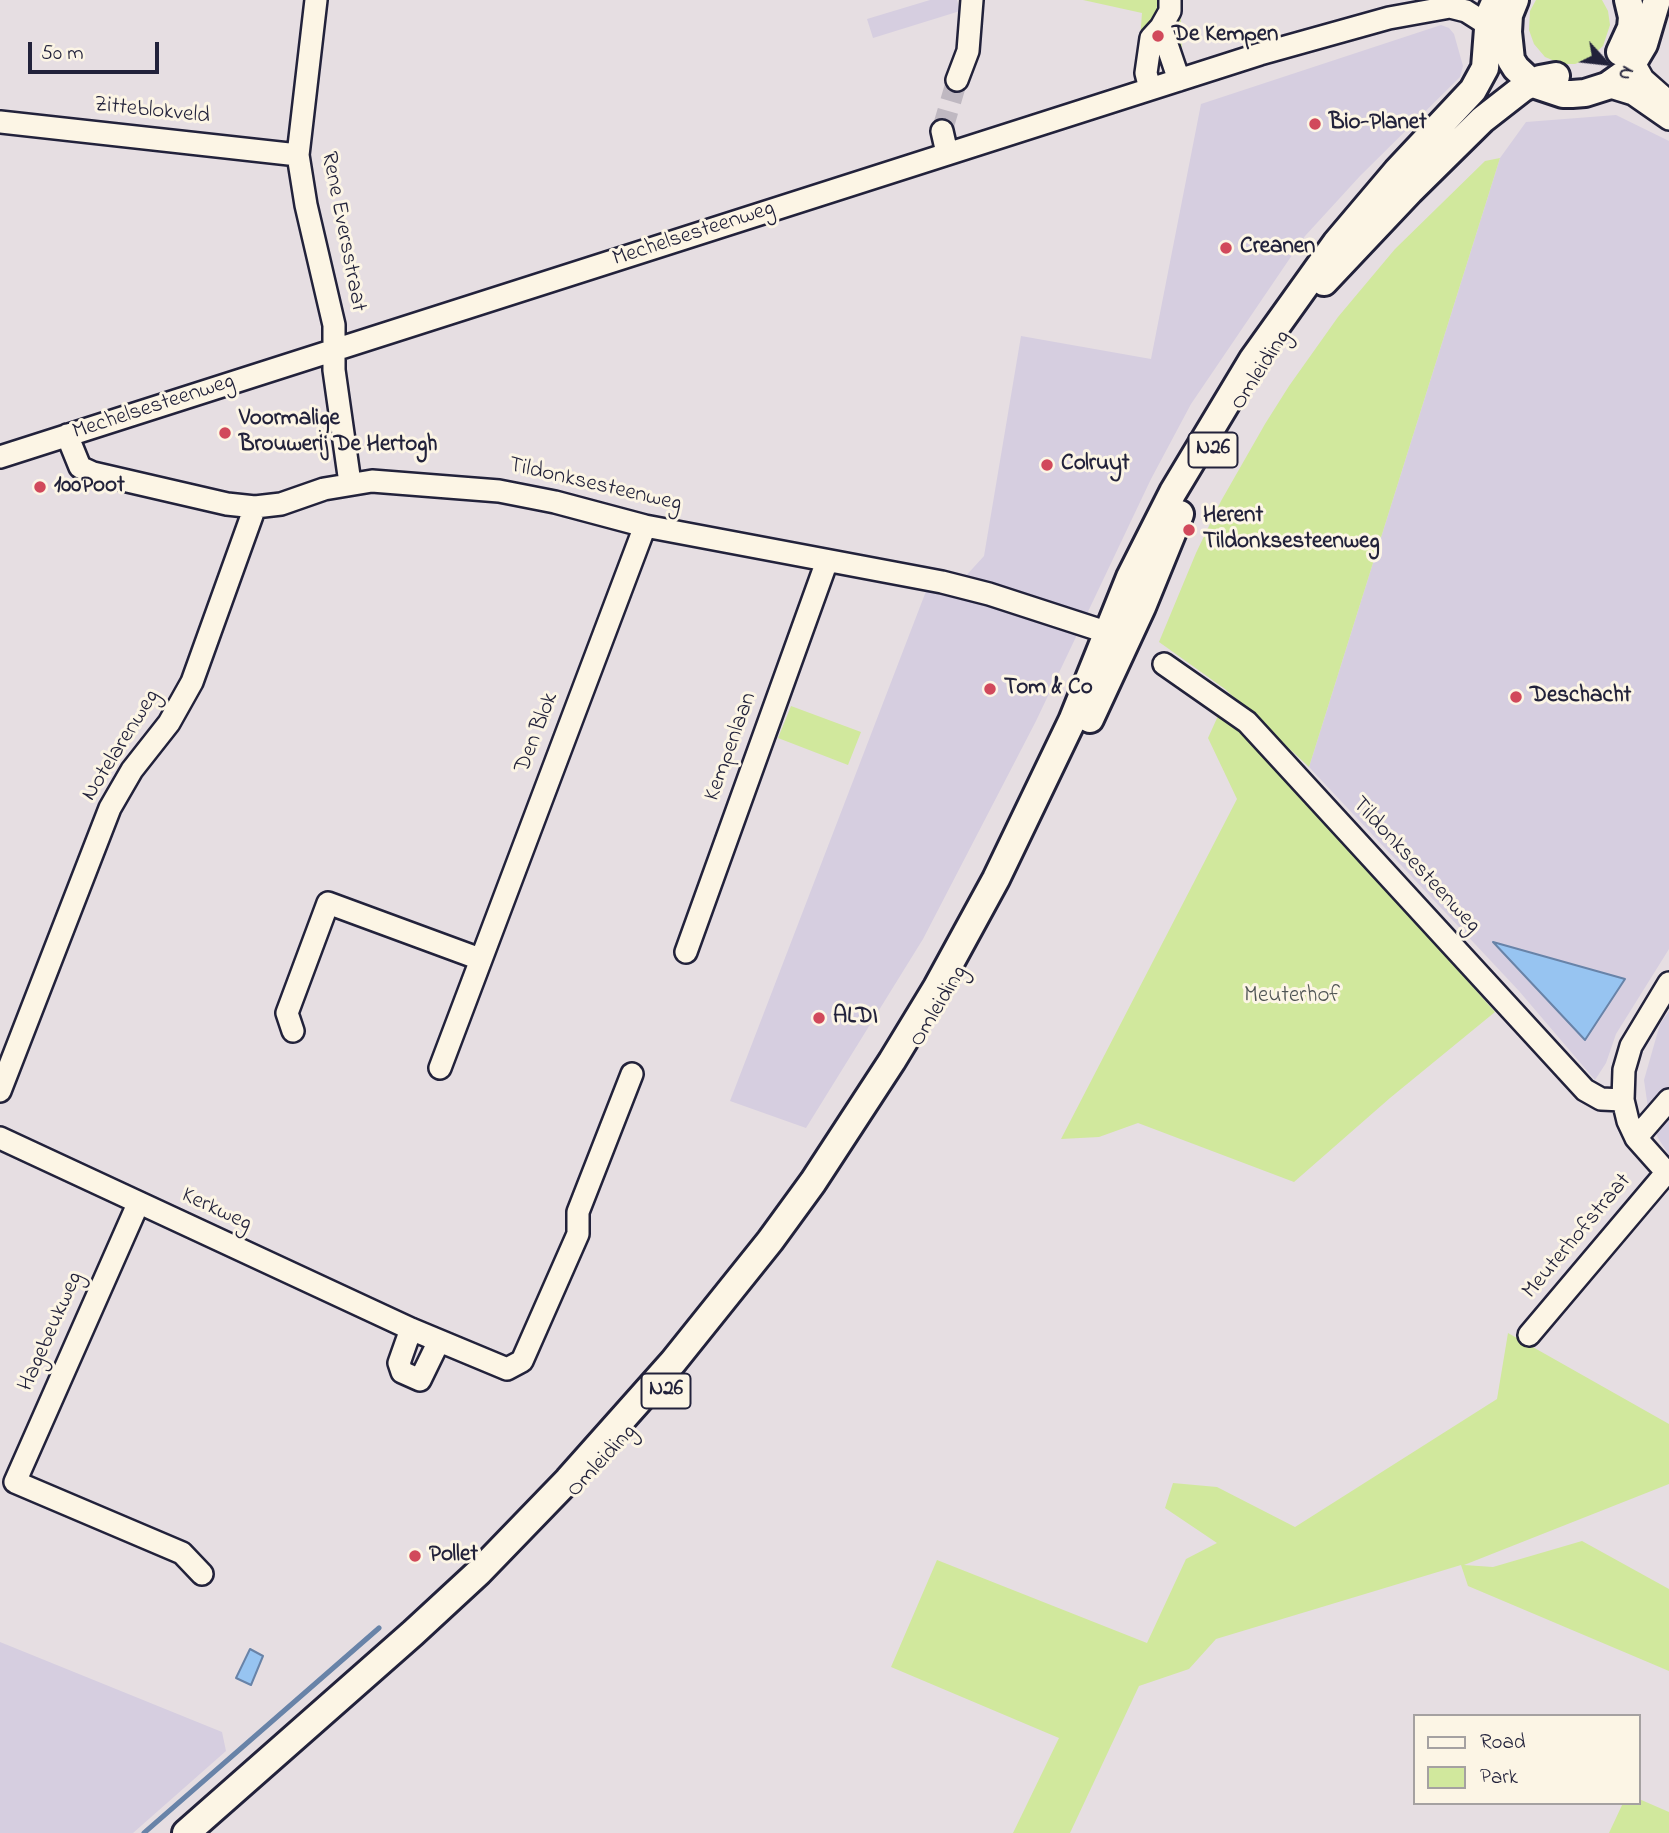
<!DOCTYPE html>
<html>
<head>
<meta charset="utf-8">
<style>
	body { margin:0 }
	#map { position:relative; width:1669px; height:1833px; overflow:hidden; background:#e6dee2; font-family:"Indie Flower",sans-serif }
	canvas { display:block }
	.legend { position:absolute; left:1413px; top:1714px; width:228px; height:91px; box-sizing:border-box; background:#fcf5e5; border:2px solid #a5a1a1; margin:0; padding:9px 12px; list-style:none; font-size:21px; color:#22223b }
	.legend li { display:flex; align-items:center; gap:14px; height:35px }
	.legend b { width:35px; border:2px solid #a5a1a1 }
	.north { position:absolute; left:1571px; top:28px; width:70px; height:70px; -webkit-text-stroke:5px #fcf5e5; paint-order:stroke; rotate:117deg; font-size:19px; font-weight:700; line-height:28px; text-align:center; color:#22223b }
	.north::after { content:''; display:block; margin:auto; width:24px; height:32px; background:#22223b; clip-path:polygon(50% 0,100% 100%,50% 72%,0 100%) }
	.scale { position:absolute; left:28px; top:42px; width:131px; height:32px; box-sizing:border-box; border:4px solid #22223b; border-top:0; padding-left:9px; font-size:21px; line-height:24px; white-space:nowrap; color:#22223b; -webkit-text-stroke:5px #fcf5e5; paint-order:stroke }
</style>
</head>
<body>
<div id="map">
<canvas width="1669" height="1833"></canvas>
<ul class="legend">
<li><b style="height:9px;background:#fcf5e5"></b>Road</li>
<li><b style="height:19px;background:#d1e89d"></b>Park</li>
</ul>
<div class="north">N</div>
<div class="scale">50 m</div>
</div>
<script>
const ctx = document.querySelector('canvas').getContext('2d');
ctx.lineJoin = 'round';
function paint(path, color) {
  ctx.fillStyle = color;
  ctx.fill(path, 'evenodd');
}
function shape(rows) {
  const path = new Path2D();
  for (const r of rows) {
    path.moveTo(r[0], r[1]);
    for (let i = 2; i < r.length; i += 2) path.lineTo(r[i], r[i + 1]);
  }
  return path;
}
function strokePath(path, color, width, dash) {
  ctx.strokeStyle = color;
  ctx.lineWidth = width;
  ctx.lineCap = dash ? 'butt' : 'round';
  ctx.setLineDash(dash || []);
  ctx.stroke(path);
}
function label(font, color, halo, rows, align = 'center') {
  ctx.font = font + ' "Indie Flower",sans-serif';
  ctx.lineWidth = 6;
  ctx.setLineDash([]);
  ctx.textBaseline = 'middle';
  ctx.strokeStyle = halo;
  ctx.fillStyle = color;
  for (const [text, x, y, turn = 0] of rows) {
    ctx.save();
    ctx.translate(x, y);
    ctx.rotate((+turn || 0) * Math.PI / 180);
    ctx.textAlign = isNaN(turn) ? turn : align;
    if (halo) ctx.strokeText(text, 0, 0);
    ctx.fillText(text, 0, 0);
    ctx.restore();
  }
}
const built = shape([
	[930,0,957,0,960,11,873,38,867,19],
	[1441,25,1449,28,1454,34,1463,66,1460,77,1360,176,1305,236,1191,404,1151,479,1036,721,923,939,806,1128,730,1101,933,573,963,579,984,556,1021,336,1151,359,1201,104],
	[1616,115,1669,141,1669,949,1616,1034,1606,1063,1595,1080,1519,991,1309,767,1500,158,1526,122],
	[1669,1011,1669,1155,1658,1138,1649,1115,1644,1080,1660,1024],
	[0,1642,222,1732,226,1751,133,1833,0,1833]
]);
const green = shape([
	[1083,0,1180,0,1182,50,1138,67,1142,13],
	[1536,0,1602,0,1608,11,1610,25,1603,46,1590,58,1575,64,1562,64,1545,57,1534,44,1529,30,1530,11],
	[1500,158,1309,767,1225,689,1159,642,1196,553,1221,501,1265,424,1289,386,1338,317,1395,249,1485,161],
	[791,706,861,732,848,765,778,738],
	[1218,716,1250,735,1495,1012,1390,1098,1294,1182,1138,1123,1099,1137,1061,1139,1237,799,1208,738],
	[1508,1333,1669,1424,1669,1484,1464,1565,1493,1567,1582,1541,1669,1589,1669,1671,1468,1586,1461,1565,1216,1639,1189,1669,1139,1686,1070,1833,1013,1833,1059,1738,891,1667,937,1560,1147,1643,1186,1559,1217,1543,1165,1508,1173,1483,1217,1487,1295,1527,1497,1399],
	[1639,1799,1669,1812,1669,1833,1609,1833,1623,1803,1639,1803]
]);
const water = shape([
	[1493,942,1625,979,1585,1040,1493,942],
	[250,1649,263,1656,251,1685,236,1678,250,1649]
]);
const stream = shape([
	[144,1833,379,1628]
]);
const minorTunnel = shape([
	[942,131,957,80]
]);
const minor = shape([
	[316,0,298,155,306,205,334,325,334,370,350,483],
	[1161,27,1170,11,1170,0],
	[1634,63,1643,79,1669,102],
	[957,80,968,51,972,0],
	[1607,86,1633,94,1669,119],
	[1150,89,1146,73,1151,38,1161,27,1179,80],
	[0,122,298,155],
	[942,131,947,153],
	[67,435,80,467,93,473,227,504,255,507,281,504,324,489,372,481,499,491,555,502,645,526,942,582,989,594,1109,633,1124,635],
	[0,457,1260,54,1389,18,1450,7,1466,11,1488,25],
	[1164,664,1247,722,1585,1090,1601,1099,1623,1100],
	[686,952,827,561],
	[1669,983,1631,1046,1624,1070,1623,1100,1628,1121,1636,1138,1669,1175],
	[293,1031,287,1013,328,903,480,959],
	[440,1068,645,526],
	[0,1091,110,808,132,770,169,723,192,682,255,507],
	[0,1138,411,1329,507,1369,522,1361,578,1234,578,1212,632,1074],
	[1636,1138,1669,1100],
	[138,1204,15,1482,182,1553,202,1574],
	[411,1329,399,1363,402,1372,420,1380,439,1341],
	[1529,1335,1666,1173]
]);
const major = shape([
	[1515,0,1509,15,1508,32,1511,60,1516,68,1533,84,1563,94,1572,94,1585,93,1607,86,1628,71,1644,44,1657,0],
	[1620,52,1631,28,1632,17,1628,0],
	[1324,282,1410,191,1482,120,1523,88,1540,79,1556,76],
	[1090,719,1142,607,1180,514],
	[186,1833,413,1633,479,1572,568,1480,673,1362,770,1241,813,1182,892,1061,937,987,996,879,1072,721,1130,577,1173,492,1253,359,1336,243,1397,171,1473,90,1485,68,1489,16,1496,0]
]);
const markers = [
	[1158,36,7,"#d1495b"],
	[1315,124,7,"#d1495b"],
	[1226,248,7,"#d1495b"],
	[225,433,7,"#d1495b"],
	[1047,465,7,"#d1495b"],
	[40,487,7,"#d1495b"],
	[1189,530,7,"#d1495b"],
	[990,689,7,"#d1495b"],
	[1516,697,7,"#d1495b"],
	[819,1018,7,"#d1495b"],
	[415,1556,7,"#d1495b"]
];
const shields = [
	[1213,450,49],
	[666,1391,49]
];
const shieldNames = [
	["N26",1213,450],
	["N26",666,1391]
];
const poiNames = [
	["De Kempen",1172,36],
	["Bio-Planet",1329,124],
	["Creanen",1240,248],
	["Voormalige",239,420],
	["Brouwerij De Hertogh",239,446],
	["Colruyt",1061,465],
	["100Poot",54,487],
	["Herent",1203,517],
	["Tildonksesteenweg",1203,543],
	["Tom & Co",1004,689],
	["Deschacht",1530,697],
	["ALDI",833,1018],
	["Pollet",429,1556]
];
const streetNames = [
	["Zitteblokveld",152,112,6],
	["Rene Eversstraat",342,232,79],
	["Mechelsesteenweg",694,235,-18],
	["Omleiding",1262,371,-57],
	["Mechelsesteenweg",154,408,-18],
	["Tildonksesteenweg",595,486,13],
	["Den Blok",538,733,-69],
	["Notelarenweg",122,746,-58],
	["Kempenlaan",732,747,-70],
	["Tildonksesteenweg",1415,866,47],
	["Omleiding",940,1007,-59],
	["Kerkweg",216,1211,25],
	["Meuterhofstraat",1578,1237,-50],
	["Hagebeukweg",52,1332,-66],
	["Omleiding",603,1462,-47]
];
const parkNames = [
	["Meuterhof",1292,997]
];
paint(built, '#d6cee0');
paint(green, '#d1e89d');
paint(water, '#97c4f1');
strokePath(water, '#6883a8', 2);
strokePath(stream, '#6883a8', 5);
strokePath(minorTunnel, '#bfb8c1', 21, [21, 10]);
strokePath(minor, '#22223b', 26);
strokePath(major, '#22223b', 32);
strokePath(minor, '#fcf5e5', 21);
strokePath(major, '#fcf5e5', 26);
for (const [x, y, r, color] of markers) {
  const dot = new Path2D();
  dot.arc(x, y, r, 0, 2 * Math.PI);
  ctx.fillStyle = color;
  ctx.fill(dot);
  strokePath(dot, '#fcf5e5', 2.5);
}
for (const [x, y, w] of shields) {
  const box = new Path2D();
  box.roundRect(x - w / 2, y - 17.5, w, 35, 5);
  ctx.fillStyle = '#fcf5e5';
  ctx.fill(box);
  strokePath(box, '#22223b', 2);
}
label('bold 21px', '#22223b', null, shieldNames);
label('bold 23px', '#22223b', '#fcf5e5', poiNames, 'left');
label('23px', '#22223b', '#fcf5e5', streetNames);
label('23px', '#4e5454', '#fcf5e5', parkNames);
</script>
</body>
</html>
